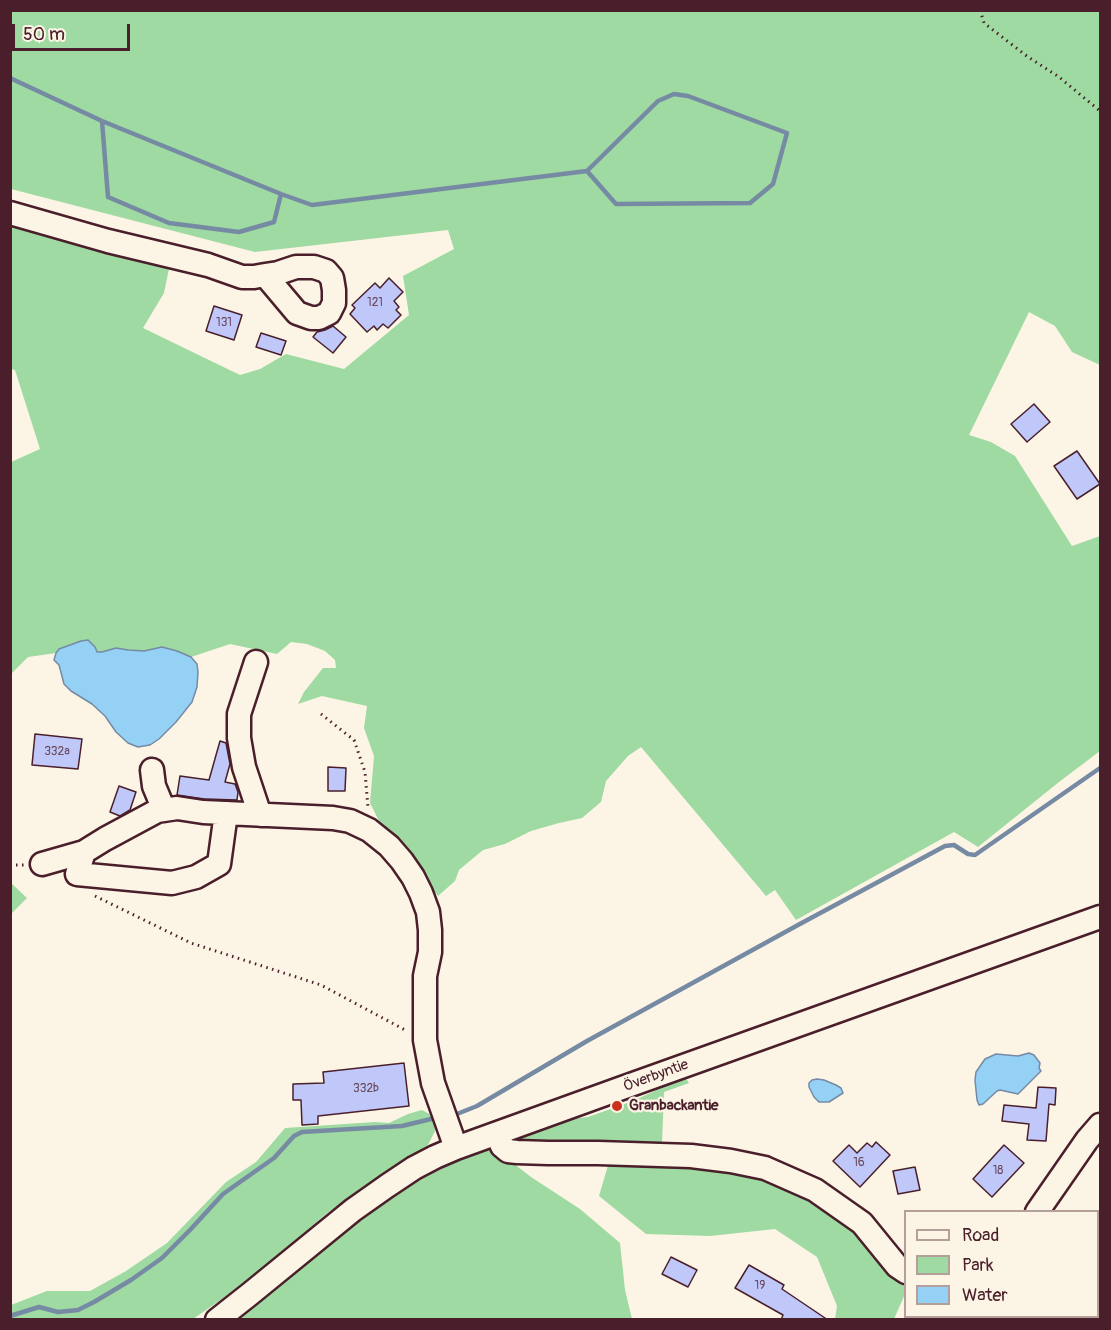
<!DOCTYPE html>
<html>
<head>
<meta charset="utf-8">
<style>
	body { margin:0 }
	#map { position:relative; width:1111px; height:1330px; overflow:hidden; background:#fcf5e5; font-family:Pangolin,sans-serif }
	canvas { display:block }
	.frame { position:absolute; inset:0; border:12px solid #4a1f2b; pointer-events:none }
	.legend { position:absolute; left:904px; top:1210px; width:195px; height:108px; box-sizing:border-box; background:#fcf5e5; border:2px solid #b59f9b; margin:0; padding:8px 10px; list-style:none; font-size:18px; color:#4a1f2b }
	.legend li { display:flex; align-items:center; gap:12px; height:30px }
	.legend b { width:30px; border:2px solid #b59f9b }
	.scale { position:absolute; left:12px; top:24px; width:118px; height:27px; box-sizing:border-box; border:3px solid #4a1f2b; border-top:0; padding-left:8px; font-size:18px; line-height:21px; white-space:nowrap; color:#4a1f2b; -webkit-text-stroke:4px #fcf5e5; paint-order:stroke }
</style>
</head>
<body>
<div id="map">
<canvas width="1111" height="1330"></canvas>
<div class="frame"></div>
<ul class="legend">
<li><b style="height:8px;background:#fcf5e5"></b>Road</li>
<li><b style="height:16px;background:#9edaa1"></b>Park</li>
<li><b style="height:16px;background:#94d1f5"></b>Water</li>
</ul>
<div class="scale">50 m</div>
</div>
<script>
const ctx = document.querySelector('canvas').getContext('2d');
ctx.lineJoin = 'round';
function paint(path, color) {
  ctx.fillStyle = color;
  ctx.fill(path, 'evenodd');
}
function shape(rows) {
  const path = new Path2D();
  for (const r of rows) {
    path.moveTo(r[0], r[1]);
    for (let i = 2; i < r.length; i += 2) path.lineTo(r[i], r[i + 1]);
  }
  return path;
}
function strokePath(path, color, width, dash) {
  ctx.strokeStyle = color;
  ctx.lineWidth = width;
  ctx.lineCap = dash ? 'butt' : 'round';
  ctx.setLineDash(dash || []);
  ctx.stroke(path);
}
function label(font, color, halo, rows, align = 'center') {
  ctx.font = font + ' Pangolin,sans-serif';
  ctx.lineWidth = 4.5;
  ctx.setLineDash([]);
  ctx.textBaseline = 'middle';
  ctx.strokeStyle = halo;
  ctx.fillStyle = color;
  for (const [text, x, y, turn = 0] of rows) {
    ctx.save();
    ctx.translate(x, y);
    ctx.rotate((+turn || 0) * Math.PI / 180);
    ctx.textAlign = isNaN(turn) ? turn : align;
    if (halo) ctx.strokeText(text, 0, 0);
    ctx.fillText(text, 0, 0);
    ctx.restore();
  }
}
const green = shape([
	[11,11,1100,11,1100,365,1072,352,1055,326,1029,312,969,435,991,442,1015,456,1072,546,1100,536,1100,751,1059,782,978,847,954,832,796,920,775,890,766,896,641,747,628,756,606,781,601,802,582,818,559,823,531,831,505,844,483,850,459,870,455,881,438,896,383,829,370,803,374,756,364,728,367,706,322,696,298,704,304,692,323,668,336,668,335,660,325,651,307,644,291,642,277,654,230,644,191,657,177,651,162,647,144,651,128,650,116,648,102,652,97,652,81,641,60,649,56,653,28,657,11,674,11,462,40,449,15,370,11,369,11,221,170,264,164,293,143,328,240,375,260,369,286,354,344,369,409,315,403,276,454,249,448,230,255,252,11,189],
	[11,883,27,898,11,914],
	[685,1077,689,1083,664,1092,662,1143,552,1145,527,1147,518,1139,522,1133,561,1120,588,1117,633,1101],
	[422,1110,433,1116,435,1131,428,1145,327,1213,251,1279,193,1319,11,1320,11,1305,47,1291,90,1291,126,1271,167,1243,226,1182,256,1162,285,1128,375,1122,389,1123,408,1114],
	[487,1150,509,1160,531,1177,580,1209,620,1243,625,1290,632,1319,238,1320,345,1229,406,1186,470,1155],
	[609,1162,688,1164,760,1175,808,1195,859,1230,905,1283,905,1294,894,1319,835,1319,837,1306,817,1257,775,1229,710,1236,646,1234,599,1196]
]);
const water = shape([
	[88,640,95,647,97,652,102,652,116,648,128,650,144,651,162,647,177,651,191,657,197,664,198,672,197,687,192,702,176,722,159,739,150,745,138,747,128,743,116,732,105,716,92,704,71,691,64,684,59,665,54,660,56,653,59,649,81,641,88,640],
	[1029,1053,1034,1055,1040,1063,1039,1068,1041,1071,1018,1094,1000,1090,997,1091,983,1104,979,1105,977,1100,975,1080,976,1072,985,1059,996,1054,1018,1056,1029,1053],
	[817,1079,824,1080,836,1085,841,1088,843,1093,829,1102,819,1102,814,1097,809,1087,809,1083,812,1080,817,1079]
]);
const stream = shape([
	[10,78,102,121,281,194,312,205,587,171,658,101,674,94,688,96,787,133,773,184,750,203,616,204,587,171],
	[102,121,108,197,169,223,239,232,274,222,281,194],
	[457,1114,477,1106,587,1041,798,925,945,846,954,845,968,854,975,855,1100,768],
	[10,1316,39,1307,58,1312,78,1310,94,1302,131,1280,162,1258,190,1230,223,1194,274,1158,294,1136,302,1132,402,1126,431,1119]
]);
const building = shape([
	[389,278,403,292,394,301,399,307,396,310,401,315,388,328,383,324,377,330,374,326,367,332,350,314,355,308,352,305,375,283,380,288,389,278],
	[214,306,242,315,234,340,206,331,214,306],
	[333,326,346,337,333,353,313,337,317,332,325,330,333,326],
	[261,333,286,341,281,355,256,347,261,333],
	[1034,404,1050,422,1027,442,1011,424,1034,404],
	[1077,451,1100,484,1077,499,1054,466,1077,451],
	[35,734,82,739,78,769,32,765,35,734],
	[220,741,226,743,230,764,225,782,235,784,238,792,237,800,204,799,177,795,180,776,209,780,220,741],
	[328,767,346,768,345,791,328,791,328,767],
	[119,786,136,792,130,810,120,816,110,812,119,786],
	[404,1063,409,1106,318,1116,318,1124,302,1125,301,1100,293,1100,293,1084,324,1083,323,1072,404,1063],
	[1038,1087,1056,1088,1055,1105,1049,1104,1046,1141,1027,1140,1029,1124,1002,1121,1004,1105,1036,1108,1038,1087],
	[876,1142,890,1155,860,1187,833,1161,849,1145,857,1153,867,1143,872,1147,876,1142],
	[1004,1145,1024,1163,992,1197,973,1179,1004,1145],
	[915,1167,920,1190,898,1194,893,1171,915,1167],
	[671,1257,697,1270,688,1287,662,1274,671,1257],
	[749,1265,784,1285,782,1289,828,1320,781,1320,783,1315,735,1288,749,1265]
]);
const path = shape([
	[980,10,984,23,1028,57,1059,77,1100,111],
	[321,714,354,740,365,772,368,808],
	[10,865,25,865],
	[95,896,191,943,321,985,407,1031]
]);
const minor = shape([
	[10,213,108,241,208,265,242,277,254,277,265,275,278,273,296,267,314,267,326,271,332,278,334,290,334,303,329,313,319,318,311,318,297,313,265,275],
	[256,662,239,714,239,738,244,767,260,815],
	[152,770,154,786,164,810],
	[84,852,77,874,172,883,196,877,219,864,226,813],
	[42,864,84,852,105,839,157,811,177,808,203,812,333,818,350,821,369,830,389,846,402,861,413,877,421,893,428,912,430,930,430,952,425,976,425,1040,433,1083,456,1148],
	[497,1134,502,1146,508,1151,517,1152,548,1153,598,1153,691,1156,731,1161,765,1168,815,1190,862,1223,897,1266,906,1272],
	[1037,1212,1087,1140,1100,1125],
	[974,1316,976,1320],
	[217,1320,250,1294,353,1210,387,1186,414,1168,435,1157,456,1148,622,1088,1100,917]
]);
const markers = [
	[617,1106,6,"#c8321e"]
];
const numberNames = [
	["121",375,303],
	["131",224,323],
	["332a",57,752],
	["332b",366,1089],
	["16",859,1163],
	["18",998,1171],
	["19",760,1286]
];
const streetNames = [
	["Överbyntie",656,1076,-20]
];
const poiNames = [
	["Granbackantie",629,1106]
];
paint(green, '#9edaa1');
paint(water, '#94d1f5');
strokePath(water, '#768aa4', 1.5);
strokePath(stream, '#768aa4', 4.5);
paint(building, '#c0c7f9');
strokePath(building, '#4a1f2b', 1.5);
strokePath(minor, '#4a1f2b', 27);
strokePath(path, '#4a1f2b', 3, [1.5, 4.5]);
strokePath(minor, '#fcf5e5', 22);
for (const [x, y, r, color] of markers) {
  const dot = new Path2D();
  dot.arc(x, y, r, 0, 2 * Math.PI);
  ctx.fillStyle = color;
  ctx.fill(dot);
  strokePath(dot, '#fcf5e5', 2);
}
label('12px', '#68495e', null, numberNames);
label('15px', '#4a1f2b', '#fcf5e5', streetNames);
label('bold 15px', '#4a1f2b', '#fcf5e5', poiNames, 'left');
</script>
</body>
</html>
